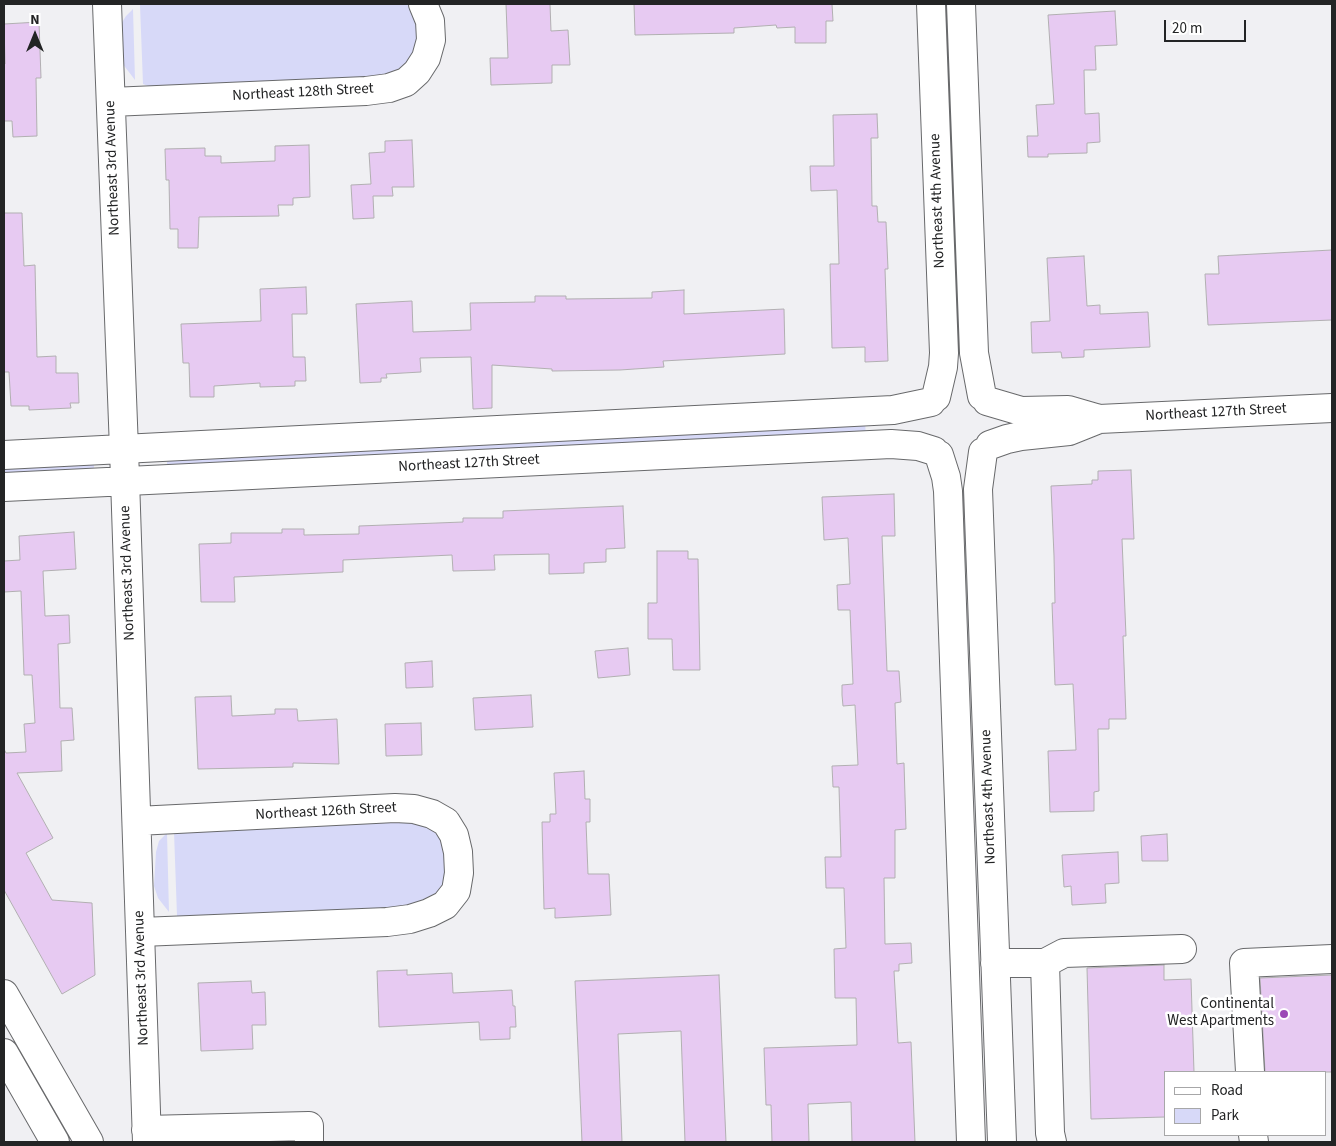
<!DOCTYPE html>
<html>
<head>
<meta charset="utf-8">
<style>
	body { margin:0 }
	#map { position:relative; width:1336px; height:1146px; overflow:hidden; background:#f0f0f3; font-family:"Source Sans 3",sans-serif }
	canvas { display:block }
	.frame { position:absolute; inset:0; border:5px solid #232425; pointer-events:none }
	.legend { position:absolute; left:1164px; top:1071px; width:162px; height:65px; box-sizing:border-box; background:#fff; border:1px solid #a7a7a8; margin:0; padding:6px 9px; list-style:none; font-size:15px; color:#232425 }
	.legend li { display:flex; align-items:center; gap:10px; height:25px }
	.legend b { width:25px; border:1px solid #a7a7a8 }
	.north { position:absolute; left:10px; top:10px; width:50px; height:50px; -webkit-text-stroke:4px #fff; paint-order:stroke; rotate:0deg; font-size:14px; font-weight:700; line-height:20px; text-align:center; color:#232425 }
	.north::after { content:''; display:block; margin:auto; width:18px; height:22px; background:#232425; clip-path:polygon(50% 0,100% 100%,50% 72%,0 100%) }
	.scale { position:absolute; left:1164px; top:20px; width:82px; height:22px; box-sizing:border-box; border:2px solid #232425; border-top:0; padding-left:6px; font-size:15px; line-height:18px; white-space:nowrap; color:#232425; -webkit-text-stroke:4px #fff; paint-order:stroke }
</style>
</head>
<body>
<div id="map">
<canvas width="1336" height="1146"></canvas>
<div class="frame"></div>
<ul class="legend">
<li><b style="height:6px;background:#fff"></b>Road</li>
<li><b style="height:14px;background:#d7d9f8"></b>Park</li>
</ul>
<div class="north">N</div>
<div class="scale">20 m</div>
</div>
<script>
const ctx = document.querySelector('canvas').getContext('2d');
ctx.lineJoin = 'round';
function paint(path, color) {
  ctx.fillStyle = color;
  ctx.fill(path, 'evenodd');
}
function shape(rows) {
  const path = new Path2D();
  for (const r of rows) {
    path.moveTo(r[0], r[1]);
    for (let i = 2; i < r.length; i += 2) path.lineTo(r[i], r[i + 1]);
  }
  return path;
}
function strokePath(path, color, width, dash) {
  ctx.strokeStyle = color;
  ctx.lineWidth = width;
  ctx.lineCap = dash ? 'butt' : 'round';
  ctx.setLineDash(dash || []);
  ctx.stroke(path);
}
function label(font, color, halo, rows, align = 'center') {
  ctx.font = font + ' "Source Sans 3",sans-serif';
  ctx.lineWidth = 5;
  ctx.setLineDash([]);
  ctx.textBaseline = 'middle';
  ctx.strokeStyle = halo;
  ctx.fillStyle = color;
  for (const [text, x, y, turn = 0] of rows) {
    ctx.save();
    ctx.translate(x, y);
    ctx.rotate((+turn || 0) * Math.PI / 180);
    ctx.textAlign = isNaN(turn) ? turn : align;
    if (halo) ctx.strokeText(text, 0, 0);
    ctx.fillText(text, 0, 0);
    ctx.restore();
  }
}
const green = shape([
	[142,4,410,4,421,35,411,60,393,76,156,89,143,84,140,5],
	[133,9,135,80,122,63,121,24,126,16],
	[865,422,866,437,170,468,167,465,167,459],
	[4,464,94,464,94,469,93,472,4,479],
	[387,817,427,823,445,839,448,869,441,892,425,906,189,920,177,916,174,832],
	[167,833,169,912,158,898,154,886,156,852,159,841]
]);
const building = shape([
	[506,4,550,4,551,31,568,30,570,65,552,65,552,83,491,85,490,58,508,58,506,4],
	[634,4,832,4,833,21,826,21,826,43,795,43,795,27,777,28,776,25,734,28,734,33,635,35,634,4],
	[1115,11,1117,45,1095,46,1096,70,1084,70,1085,114,1099,113,1100,142,1087,143,1087,153,1048,154,1048,157,1028,157,1027,136,1038,136,1036,105,1054,104,1048,15,1115,11],
	[39,22,41,78,36,78,37,136,13,137,12,121,4,121,4,64,5,64,4,24,39,22],
	[877,114,878,138,871,138,872,206,877,206,878,222,886,222,888,269,885,269,888,361,865,362,865,347,832,348,830,264,839,264,837,190,811,191,810,166,834,166,833,115,877,114],
	[412,140,414,187,392,187,393,196,373,196,374,218,353,219,351,185,371,184,369,153,385,152,385,141,412,140],
	[309,145,310,197,293,198,293,205,278,205,279,216,199,217,198,248,178,248,178,229,170,229,169,180,166,180,165,149,205,148,205,156,221,156,221,163,275,161,275,146,309,145],
	[4,213,22,213,24,266,35,265,37,357,56,356,56,373,78,373,79,403,70,403,71,408,29,410,29,406,11,406,9,372,4,372,4,213],
	[1332,250,1332,320,1208,325,1205,274,1219,274,1218,256,1332,250],
	[1084,256,1087,306,1100,305,1100,314,1148,312,1150,347,1084,350,1084,357,1062,358,1061,352,1032,353,1031,322,1050,321,1047,258,1084,256],
	[306,287,307,314,292,314,293,357,305,357,306,381,295,381,295,386,260,387,260,383,214,386,214,397,190,397,189,363,183,363,181,324,261,321,260,289,306,287],
	[684,290,684,314,784,309,785,354,663,361,664,367,620,370,552,371,552,369,492,365,492,408,473,409,471,357,420,358,421,372,386,374,387,378,381,378,381,382,360,383,356,304,412,301,413,332,471,330,470,303,535,302,535,296,566,296,566,299,652,298,652,292,684,290],
	[1131,470,1134,539,1122,539,1126,636,1123,636,1126,719,1109,719,1109,729,1098,729,1099,791,1094,792,1094,811,1050,812,1048,751,1076,750,1073,684,1055,685,1052,603,1055,603,1054,556,1051,486,1092,484,1092,480,1098,480,1098,471,1131,470],
	[894,494,895,536,882,536,887,671,899,671,901,702,895,703,897,764,904,763,906,829,895,830,895,878,884,878,885,944,911,943,912,963,899,964,899,971,894,971,898,1043,911,1042,915,1142,852,1142,851,1102,808,1104,809,1142,772,1142,771,1105,766,1105,764,1048,857,1045,856,998,835,998,834,949,846,948,844,888,826,888,825,857,841,857,839,787,833,787,832,766,858,765,855,705,843,706,842,695,842,685,853,684,850,610,838,610,837,585,850,584,848,538,824,540,822,497,894,494],
	[623,506,625,548,606,549,606,562,584,563,584,573,549,574,549,554,494,555,495,570,453,571,452,555,343,560,343,572,234,577,235,602,201,602,199,544,231,543,231,533,282,533,282,529,304,529,304,535,359,534,359,526,463,522,463,518,503,518,503,511,623,506],
	[74,532,76,569,43,571,45,616,69,615,70,643,58,644,60,708,72,708,74,740,61,741,62,771,17,773,53,838,26,853,52,900,92,903,95,975,62,994,4,890,4,749,6,753,26,752,24,724,35,723,32,675,24,675,21,591,4,592,4,561,20,560,19,536,74,532],
	[657,551,688,551,688,559,698,559,700,670,673,670,672,639,648,639,648,603,657,603,657,551],
	[628,648,630,675,598,678,595,651,628,648],
	[432,661,433,687,406,688,405,663,432,661],
	[531,695,533,727,475,730,473,698,531,695],
	[231,696,232,716,275,714,275,709,297,709,298,721,337,719,339,764,293,763,293,767,198,769,195,697,231,696],
	[421,723,422,755,386,756,385,724,421,723],
	[584,771,585,799,590,799,590,822,586,822,588,874,609,874,611,915,555,918,555,908,544,909,542,822,550,822,550,814,556,814,554,773,584,771],
	[1167,834,1168,861,1142,861,1141,836,1167,834],
	[1118,852,1119,883,1105,884,1106,903,1072,905,1071,886,1064,887,1062,855,1118,852],
	[1164,965,1164,980,1191,979,1194,1072,1165,1072,1165,1117,1091,1119,1087,968,1164,965],
	[407,970,407,975,452,973,453,993,512,990,513,1006,515,1006,516,1027,510,1027,510,1039,480,1040,479,1022,379,1027,377,971,407,970],
	[719,975,726,1142,685,1142,681,1031,618,1034,622,1142,582,1142,575,981,719,975],
	[1332,975,1332,1072,1265,1072,1260,978,1332,975],
	[251,981,252,993,265,992,266,1025,252,1025,253,1049,201,1051,198,983,251,981]
]);
const minor = shape([
	[107,4,124,449,147,1142],
	[931,4,944,353,943,367,936,397],
	[961,4,974,353,982,396],
	[111,102,366,91,389,88,406,82,417,72,426,58,431,40,430,21,423,4],
	[987,401,1021,411,1068,410,1099,419,1332,408],
	[990,445,1007,439,1021,436,1069,431,1099,419],
	[983,452,978,489,1002,1142],
	[4,455,893,410,931,402],
	[939,455,946,477,948,491,971,1142],
	[4,487,891,444,918,446,934,451],
	[137,821,395,808,414,809,432,814,446,822,454,835,458,852,459,873,456,891,445,905,429,913,410,919,387,922,141,932],
	[995,963,1045,963,1050,1133,1052,1142],
	[1045,963,1064,953,1182,949],
	[4,994,89,1142],
	[4,1053,55,1142],
	[1250,1072,1244,963,1332,959],
	[146,1130,309,1126,309,1142],
	[1253,1135,1254,1142]
]);
const markers = [
	[1284,1014,5,"#9c48b6"]
];
const streetNames = [
	["Northeast 128th Street",303,93,-3],
	["Northeast 3rd Avenue",113,168,-92],
	["Northeast 4th Avenue",938,201,-92],
	["Northeast 127th Street",1216,413,-3],
	["Northeast 127th Street",469,464,-3],
	["Northeast 3rd Avenue",128,573,-92],
	["Northeast 4th Avenue",989,797,-92],
	["Northeast 126th Street",326,812,-3],
	["Northeast 3rd Avenue",142,978,-92]
];
const poiNames = [
	["Continental",1274,1005],
	["West Apartments",1274,1022]
];
paint(green, '#d7d9f8');
paint(building, '#e7caf2');
strokePath(building, '#b1afb1', 1);
strokePath(minor, '#68696b', 30);
strokePath(minor, '#fff', 28);
for (const [x, y, r, color] of markers) {
  const dot = new Path2D();
  dot.arc(x, y, r, 0, 2 * Math.PI);
  ctx.fillStyle = color;
  ctx.fill(dot);
  strokePath(dot, '#fff', 2);
}
label('15px', '#232425', '#fff', streetNames);
label('15px', '#232425', '#fff', poiNames, 'right');
</script>
</body>
</html>
